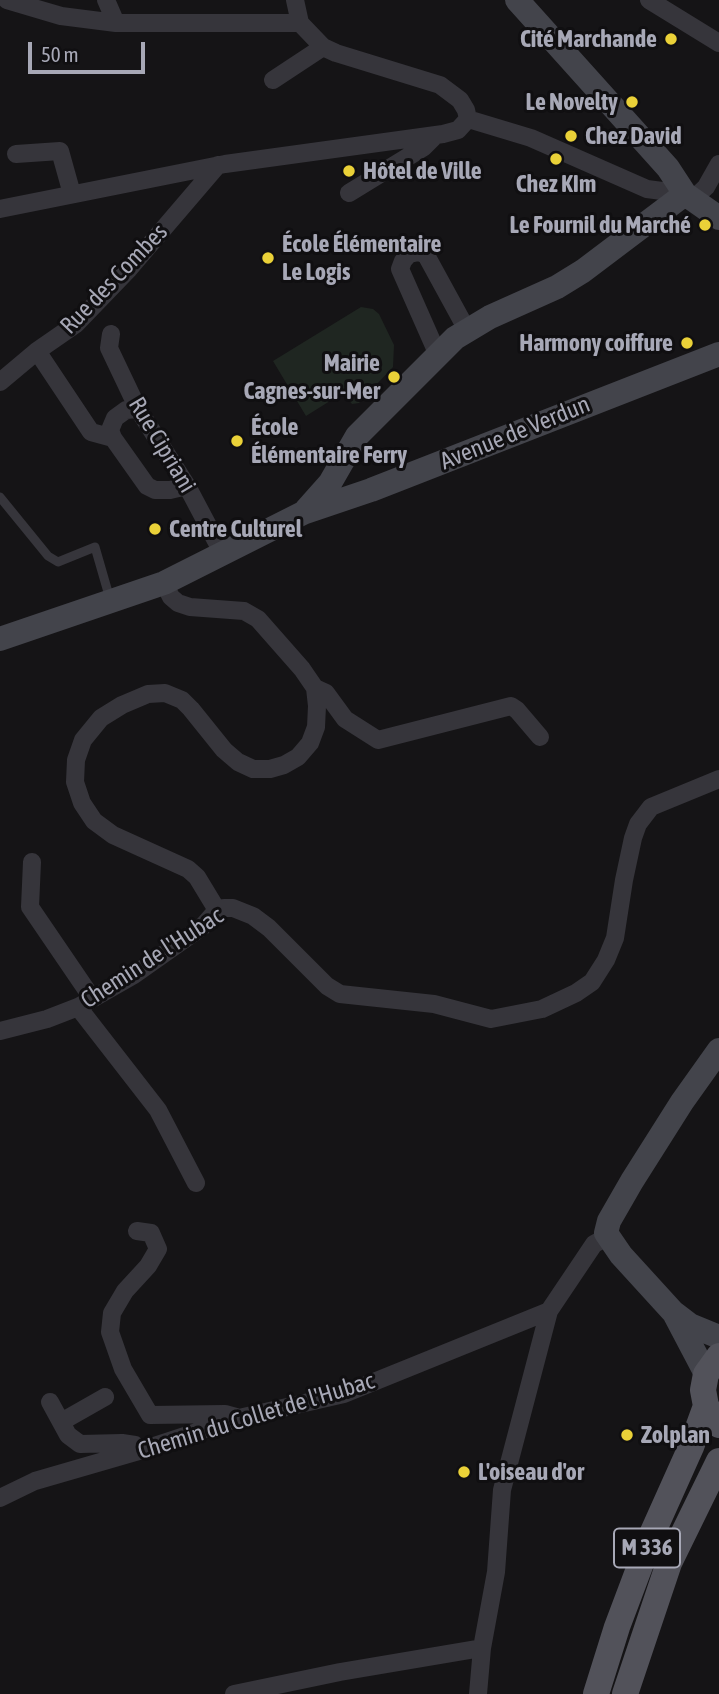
<!DOCTYPE html>
<html>
<head>
<meta charset="utf-8">
<style>
	body { margin:0 }
	#map { position:relative; width:719px; height:1694px; overflow:hidden; background:#151416; font-family:"Asap Condensed",sans-serif }
	canvas { display:block }
	.scale { position:absolute; left:28px; top:42px; width:117px; height:32px; box-sizing:border-box; border:4px solid #a7a8b6; border-top:0; padding-left:9px; font-size:21px; line-height:24px; white-space:nowrap; color:#a7a8b6; -webkit-text-stroke:5px #100f11; paint-order:stroke }
</style>
</head>
<body>
<div id="map">
<canvas width="719" height="1694"></canvas>
<div class="scale">50 m</div>
</div>
<script>
const ctx = document.querySelector('canvas').getContext('2d');
ctx.lineJoin = 'round';
function paint(path, color) {
  ctx.fillStyle = color;
  ctx.fill(path, 'evenodd');
}
function shape(rows) {
  const path = new Path2D();
  for (const r of rows) {
    path.moveTo(r[0], r[1]);
    for (let i = 2; i < r.length; i += 2) path.lineTo(r[i], r[i + 1]);
  }
  return path;
}
function strokePath(path, color, width, dash) {
  ctx.strokeStyle = color;
  ctx.lineWidth = width;
  ctx.lineCap = dash ? 'butt' : 'round';
  ctx.setLineDash(dash || []);
  ctx.stroke(path);
}
function label(font, color, halo, rows, align = 'center') {
  ctx.font = font + ' "Asap Condensed",sans-serif';
  ctx.lineWidth = 6;
  ctx.setLineDash([]);
  ctx.textBaseline = 'middle';
  ctx.strokeStyle = halo;
  ctx.fillStyle = color;
  for (const [text, x, y, turn = 0] of rows) {
    ctx.save();
    ctx.translate(x, y);
    ctx.rotate((+turn || 0) * Math.PI / 180);
    ctx.textAlign = isNaN(turn) ? turn : align;
    if (halo) ctx.strokeText(text, 0, 0);
    ctx.fillText(text, 0, 0);
    ctx.restore();
  }
}
const green = shape([
	[361,307,373,309,379,314,394,345,393,367,359,403,352,404,347,398,354,386,306,416,273,361]
]);
const lane = shape([
	[0,497,48,556,58,562,95,547,110,599]
]);
const street = shape([
	[7,0,61,16,116,23,300,23],
	[106,0,116,23],
	[295,0,300,23,323,47,336,53,440,85,460,100,466,110,468,119],
	[649,0,719,43],
	[273,80,323,47],
	[468,119,531,138,647,189,685,194],
	[16,154,60,151,72,194],
	[349,193,424,147,436,135],
	[692,200,706,187,719,164],
	[0,209,225,164,443,134,458,130,468,119],
	[111,334,109,348,138,409,187,486,223,554],
	[37,351,91,432,113,438,147,486,155,490,170,490,187,486],
	[438,355,400,269,403,261,409,254,419,252,426,255,467,330],
	[0,382,37,351,76,324,129,269,218,165],
	[113,438,110,430,115,418,126,410,138,409],
	[164,583,171,597,178,603,190,607,244,611,258,619,302,669,315,688,317,706,316,727,310,743,298,757,284,765,270,769,253,769,238,762,224,750,191,709,182,700,165,693,148,694,122,705,101,718,83,740,76,760,75,782,82,803,94,821,113,835,188,869,197,877,217,910],
	[315,688,326,693,345,719,378,740,511,706,517,710,540,737],
	[32,862,30,907,92,998],
	[78,1007,158,1110,196,1183],
	[0,1031,47,1019,78,1007,134,975,202,927,217,910,224,908,233,908,253,916,269,928,327,986,340,994,434,1004,491,1019,542,1009,576,993,592,982,606,960,615,938,624,880,633,838,638,824,651,807,719,779],
	[137,1231,151,1233,158,1249,148,1266,125,1291,112,1313,110,1332,123,1369,150,1415,225,1414,236,1417],
	[50,1402,68,1435,80,1444,122,1443,135,1445,142,1450],
	[61,1422,105,1397],
	[0,1498,35,1481,142,1450,239,1418,344,1394,549,1311],
	[234,1694,340,1672,482,1648],
	[478,1694,482,1648,496,1572,502,1490,549,1311,594,1244,607,1237]
]);
const secondary = shape([
	[517,0,668,168,685,194,719,218],
	[306,510,330,483,357,436,455,338,490,317,557,287,583,271,685,194],
	[0,639,164,583,303,513,371,490,719,354],
	[719,1050,682,1102,632,1181,609,1221,606,1233,621,1255,673,1312,690,1325,719,1337],
	[675,1315,706,1374]
]);
const primary = shape([
	[719,1356,706,1374,703,1390,706,1406,719,1425],
	[596,1694,617,1627,652,1534,691,1447,706,1406],
	[625,1694,669,1563,719,1461]
]);
const markers = [
	[671,39,7,"#ead138"],
	[632,102,7,"#ead138"],
	[571,136,7,"#ead138"],
	[556,159,7,"#ead138"],
	[349,171,7,"#ead138"],
	[705,225,7,"#ead138"],
	[268,258,7,"#ead138"],
	[687,343,7,"#ead138"],
	[394,377,7,"#ead138"],
	[237,441,7,"#ead138"],
	[155,529,7,"#ead138"],
	[627,1435,7,"#ead138"],
	[464,1472,7,"#ead138"]
];
const shields = [
	[647,1548,66]
];
const shieldNames = [
	["M 336",647,1548]
];
const poiNames = [
	["Cité Marchande",657,39,"right"],
	["Le Novelty",618,102,"right"],
	["Chez David",585,136],
	["Hôtel de Ville",363,171],
	["Chez KIm",556,184,"center"],
	["Le Fournil du Marché",691,225,"right"],
	["École Élémentaire",282,244],
	["Le Logis",282,272],
	["Harmony coiffure",673,343,"right"],
	["Mairie",380,363,"right"],
	["Cagnes-sur-Mer",380,391,"right"],
	["École",251,427],
	["Élémentaire Ferry",251,455],
	["Centre Culturel",169,529],
	["Zolplan",641,1435],
	["L'oiseau d'or",478,1472]
];
const streetNames = [
	["Rue des Combes",114,279,-46],
	["Avenue de Verdun",515,433,-22],
	["Rue Cipriani",162,445,59],
	["Chemin de l'Hubac",152,958,-33],
	["Chemin du Collet de l'Hubac",256,1416,-17]
];
paint(green, '#1f2621');
strokePath(lane, '#36353b', 9);
strokePath(street, '#36353b', 18);
strokePath(secondary, '#43444b', 24);
strokePath(primary, '#52525a', 26);
for (const [x, y, r, color] of markers) {
  const dot = new Path2D();
  dot.arc(x, y, r, 0, 2 * Math.PI);
  ctx.fillStyle = color;
  ctx.fill(dot);
  strokePath(dot, '#100f11', 2.5);
}
for (const [x, y, w] of shields) {
  const box = new Path2D();
  box.roundRect(x - w / 2, y - 19.5, w, 39, 5);
  ctx.fillStyle = '#100f11';
  ctx.fill(box);
  strokePath(box, '#a7a8b6', 2);
}
label('bold 23px', '#a7a8b6', null, shieldNames);
label('bold 24px', '#a7a8b6', '#100f11', poiNames, 'left');
label('24px', '#a7a8b6', '#100f11', streetNames);
</script>
</body>
</html>
